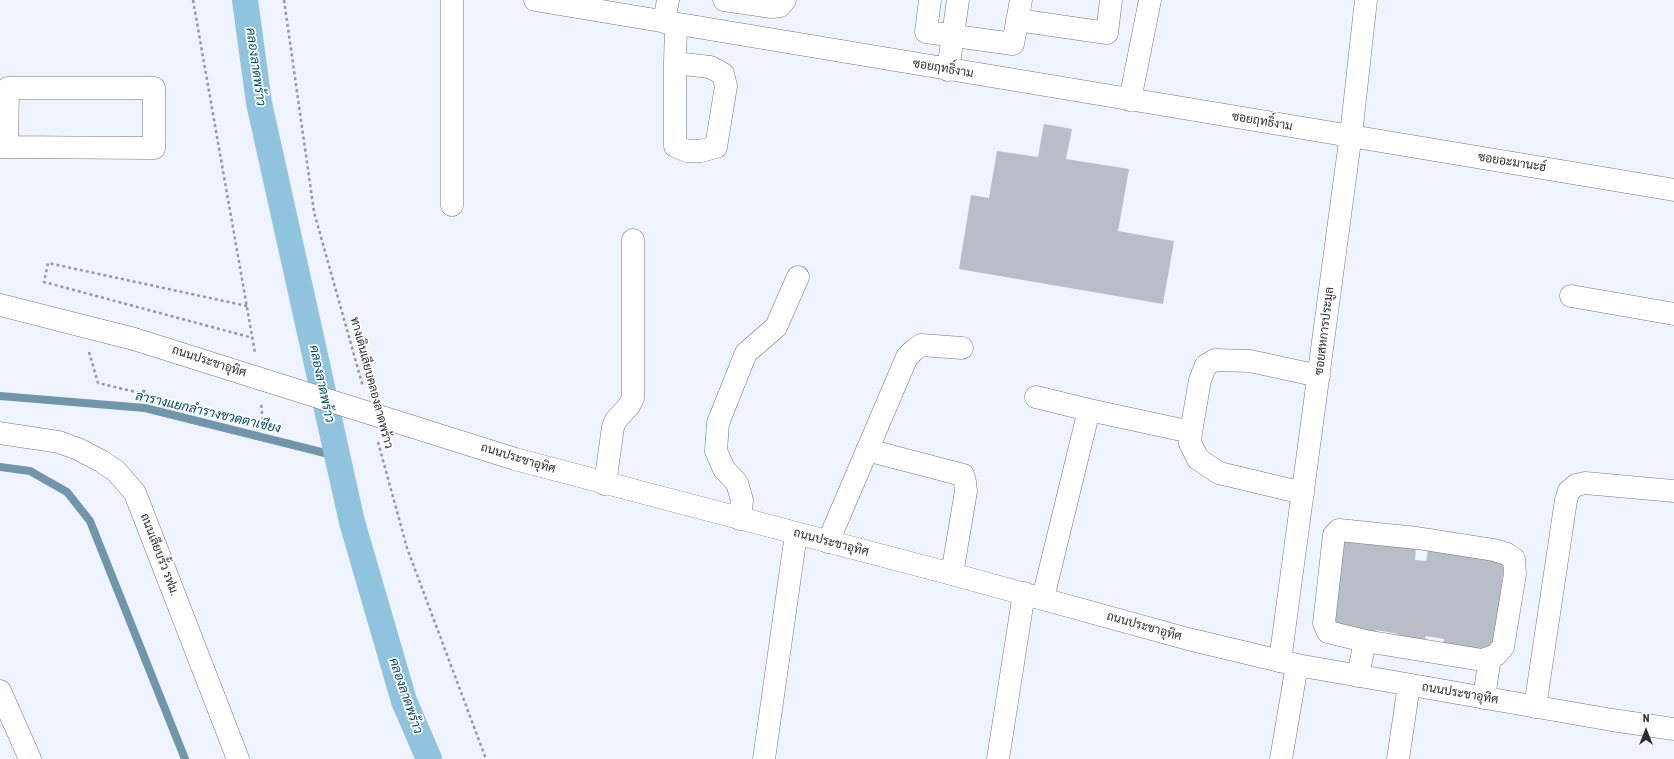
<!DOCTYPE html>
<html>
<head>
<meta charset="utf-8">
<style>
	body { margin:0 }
	#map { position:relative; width:1674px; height:759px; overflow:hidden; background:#eff3fd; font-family:"Roboto Condensed",sans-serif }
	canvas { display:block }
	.north { position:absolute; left:1626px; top:711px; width:40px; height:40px; -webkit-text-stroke:3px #fff; paint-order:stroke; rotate:0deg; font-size:11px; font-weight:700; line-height:16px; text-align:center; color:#2c2e31 }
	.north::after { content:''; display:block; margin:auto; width:14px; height:18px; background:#2c2e31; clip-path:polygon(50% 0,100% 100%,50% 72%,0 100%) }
</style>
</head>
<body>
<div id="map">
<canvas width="1674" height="759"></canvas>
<div class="north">N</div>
</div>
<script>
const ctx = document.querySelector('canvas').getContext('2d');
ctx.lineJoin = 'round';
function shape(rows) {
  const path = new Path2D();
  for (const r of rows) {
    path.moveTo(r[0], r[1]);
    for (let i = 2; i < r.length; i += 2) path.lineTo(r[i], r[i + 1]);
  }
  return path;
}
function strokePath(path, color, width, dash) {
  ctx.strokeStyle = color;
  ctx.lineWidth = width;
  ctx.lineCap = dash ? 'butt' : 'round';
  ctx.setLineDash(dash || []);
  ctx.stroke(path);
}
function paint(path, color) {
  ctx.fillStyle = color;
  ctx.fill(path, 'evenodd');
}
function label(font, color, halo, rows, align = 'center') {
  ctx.font = font + ' "Roboto Condensed",Sarabun,sans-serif';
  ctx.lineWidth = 3.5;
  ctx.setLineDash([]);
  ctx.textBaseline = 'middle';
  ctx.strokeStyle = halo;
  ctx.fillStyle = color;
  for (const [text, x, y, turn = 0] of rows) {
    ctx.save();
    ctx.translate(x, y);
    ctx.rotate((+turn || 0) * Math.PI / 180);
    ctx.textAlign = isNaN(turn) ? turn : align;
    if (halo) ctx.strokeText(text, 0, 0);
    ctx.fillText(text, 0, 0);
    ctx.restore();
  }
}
const stream = shape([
	[0,396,145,408,337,456],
	[0,467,30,471,67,492,90,521,185,759]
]);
const canal = shape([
	[245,0,259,103,352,522,404,701,429,759]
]);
const building = shape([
	[1044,124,1072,129,1066,159,1129,169,1118,231,1174,241,1163,304,959,269,971,195,989,198,997,151,1038,157],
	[1342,536,1416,546,1415,560,1426,561,1428,549,1505,559,1494,642,1489,647,1485,646,1484,652,1443,646,1444,639,1426,636,1425,643,1398,640,1398,634,1376,630,1376,636,1335,630,1330,620]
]);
const path = shape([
	[193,0,255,353],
	[284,0,314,212,363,387],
	[247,306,48,263,44,282,253,338],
	[89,352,98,383,263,422,261,403],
	[378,442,407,548,486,759]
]);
const minor = shape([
	[452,0,452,205],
	[535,0,1674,190],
	[724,0,772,7,780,6,785,0],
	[930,0,926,32,1013,44,1021,0],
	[1017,20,1107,33,1111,0],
	[664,22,668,0],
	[675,63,710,67,723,74,726,86,716,147,701,151,687,151,675,146,675,63,676,24],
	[948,70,958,0],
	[1130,100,1150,0],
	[0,147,154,148,154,88,8,88,7,147],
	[1571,296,1674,314],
	[1036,397,1089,410],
	[0,433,59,442,78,449,101,461,116,471,135,493,238,759],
	[867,450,963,475,965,482,966,491,952,574],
	[605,484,613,427,616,420,629,406,633,398,633,240],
	[1303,493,1219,473,1198,459,1190,443,1191,432,1200,380,1206,365,1215,360,1250,361,1319,376],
	[740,519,742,500,737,483,724,469,716,451,718,423,746,353,776,327,798,277],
	[1339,530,1417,538,1494,550,1507,554,1514,559,1515,574,1503,647,1496,655,1482,660,1365,641,1328,632,1324,623,1334,535,1339,530],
	[828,542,907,357,914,350,921,345,962,348],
	[1043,598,1089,410,1191,432],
	[1280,661,1352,126,1366,0],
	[1358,676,1365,641],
	[0,691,30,759],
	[1484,698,1490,657],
	[1535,707,1566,500,1569,491,1576,485,1585,483,1674,491],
	[764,759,796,534],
	[998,759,1024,593],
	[1281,759,1297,665],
	[1398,759,1409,685]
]);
const major = shape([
	[0,305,134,339],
	[515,459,952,574,1188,639,1297,665,1612,720,1674,729]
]);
const majorBridge = shape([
	[134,339,515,459]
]);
const streetNames = [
	["ซอยฤทธิ์งาม",943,69,10],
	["ซอยฤทธิ์งาม",1262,122,10],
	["ซอยอะมานะฮ์",1512,163,9],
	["ซอยสหการประมูล",1325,331,-83],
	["ถนนประชาอุทิศ",209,362,18],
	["ทางเดินเลียบคลองลาดพร้าว",371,383,75],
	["ถนนประชาอุทิศ",518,459,17],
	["ถนนประชาอุทิศ",831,543,15],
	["ถนนเลียบรั้ว รฟม.",159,555,69],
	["ถนนประชาอุทิศ",1144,627,16],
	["ถนนประชาอุทิศ",1460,694,10]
];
const waterNames = [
	["คลองลาดพร้าว",255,67,82],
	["คลองลาดพร้าว",321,384,78],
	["ลำรางแยกลำรางชวดตาเชียง",208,413,13],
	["คลองลาดพร้าว",405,696,71]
];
strokePath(stream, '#7296a9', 8);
strokePath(canal, '#90c3dd', 26);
paint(building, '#b9bdc7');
strokePath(minor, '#72767e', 23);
strokePath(major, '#72767e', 23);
strokePath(path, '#95999f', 2.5, [3, 3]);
strokePath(minor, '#fff', 22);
strokePath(major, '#fff', 22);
strokePath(majorBridge, '#72767e', 23, []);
strokePath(majorBridge, '#fff', 22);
label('12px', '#2c2e31', '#fff', streetNames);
label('italic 13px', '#014b64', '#fff', waterNames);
</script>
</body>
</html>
